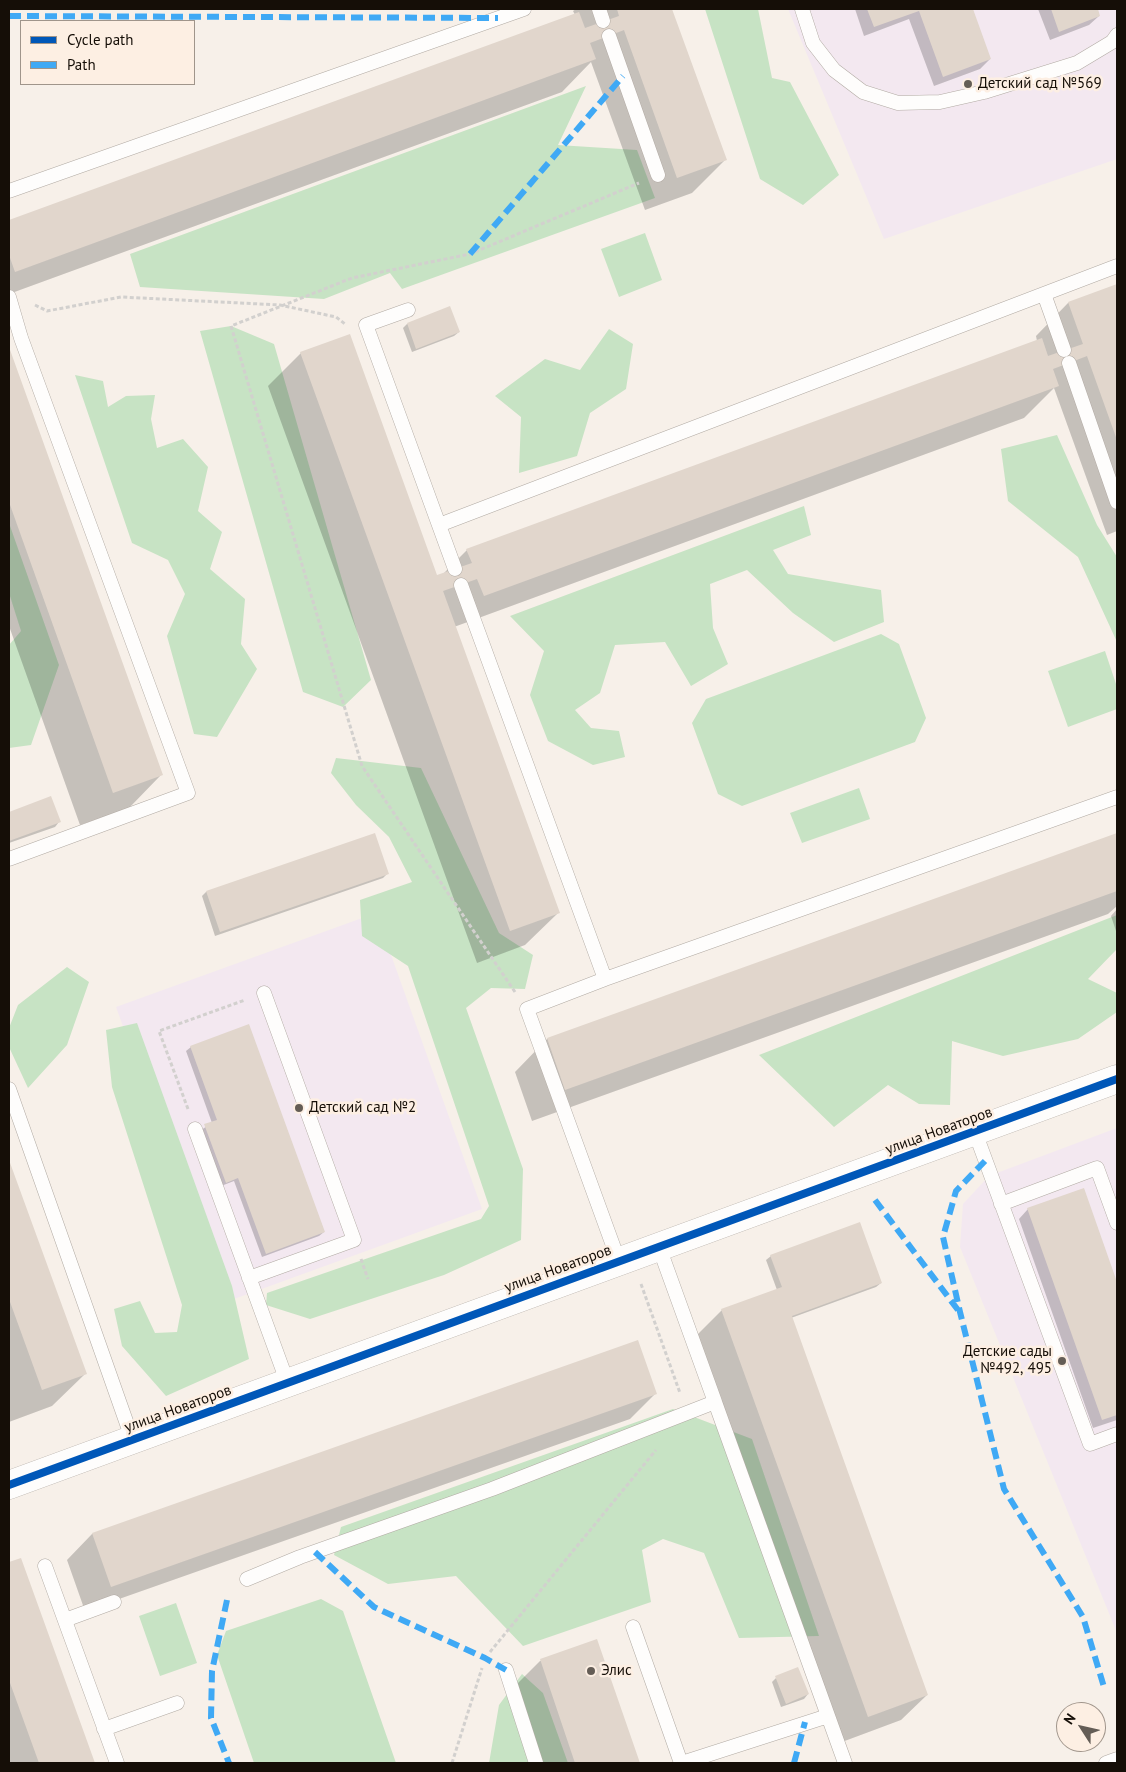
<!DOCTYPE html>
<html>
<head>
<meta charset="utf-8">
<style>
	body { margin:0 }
	#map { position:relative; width:1126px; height:1772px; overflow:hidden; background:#f7f0e9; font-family:"PT Sans",sans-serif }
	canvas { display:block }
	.frame { position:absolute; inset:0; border:10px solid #150e07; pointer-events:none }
	.legend { position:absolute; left:20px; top:20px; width:175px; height:65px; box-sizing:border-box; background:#fdefe3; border:1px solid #a0958b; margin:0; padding:6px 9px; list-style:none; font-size:15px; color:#150e07 }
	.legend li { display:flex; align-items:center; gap:10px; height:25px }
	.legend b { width:25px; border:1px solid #a0958b }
	.north { position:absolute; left:1056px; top:1702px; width:50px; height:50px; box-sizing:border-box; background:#fdefe3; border:1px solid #a0958b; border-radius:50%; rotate:305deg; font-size:14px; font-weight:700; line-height:20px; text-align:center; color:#150e07 }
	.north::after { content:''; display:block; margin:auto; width:18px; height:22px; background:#645d56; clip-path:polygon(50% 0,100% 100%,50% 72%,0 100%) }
</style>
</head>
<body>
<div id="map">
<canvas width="1126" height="1772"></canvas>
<div class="frame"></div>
<ul class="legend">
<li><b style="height:6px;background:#0057b8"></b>Cycle path</li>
<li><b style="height:6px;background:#3fa9f5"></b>Path</li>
</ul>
<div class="north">N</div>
</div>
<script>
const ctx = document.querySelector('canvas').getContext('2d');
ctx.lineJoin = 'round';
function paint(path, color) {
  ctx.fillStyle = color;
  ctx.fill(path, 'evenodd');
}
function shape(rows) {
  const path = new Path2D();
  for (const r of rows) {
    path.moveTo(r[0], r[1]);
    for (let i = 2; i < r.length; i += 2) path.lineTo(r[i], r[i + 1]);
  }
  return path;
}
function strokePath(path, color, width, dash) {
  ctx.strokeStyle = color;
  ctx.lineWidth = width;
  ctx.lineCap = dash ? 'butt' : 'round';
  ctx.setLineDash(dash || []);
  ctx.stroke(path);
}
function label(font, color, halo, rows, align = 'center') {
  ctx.font = font + ' "PT Sans",sans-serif';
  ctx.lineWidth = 5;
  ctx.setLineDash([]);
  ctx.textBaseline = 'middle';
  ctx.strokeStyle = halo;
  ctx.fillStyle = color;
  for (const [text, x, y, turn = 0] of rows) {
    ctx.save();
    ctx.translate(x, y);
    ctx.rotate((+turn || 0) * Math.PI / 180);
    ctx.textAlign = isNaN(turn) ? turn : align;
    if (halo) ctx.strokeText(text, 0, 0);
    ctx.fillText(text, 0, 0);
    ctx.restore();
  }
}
const education = shape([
	[788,9,1117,9,1117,159,884,239],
	[376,913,482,1209,223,1303,116,1007],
	[1117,1128,1117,1633,960,1247,963,1204,989,1176]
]);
const green = shape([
	[705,9,758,9,772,78,790,82,839,175,803,205,760,179],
	[586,86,558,145,637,150,655,198,402,289,390,273,324,299,140,287,130,254],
	[645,233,662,280,619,297,601,249],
	[231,326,274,344,371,680,343,707,303,692,200,331],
	[609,329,633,344,626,389,590,413,577,456,519,473,521,417,495,396,545,359,580,370],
	[75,375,103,381,108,407,126,396,155,395,151,419,157,448,183,439,208,467,198,511,222,532,210,569,245,599,241,644,257,669,217,737,194,734,167,636,185,594,168,560,132,543],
	[1057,435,1097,525,1117,557,1117,642,1078,557,1008,501,1001,449],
	[804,506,811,535,773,550,788,574,881,590,884,622,834,642,793,613,747,570,710,584,713,628,728,664,691,686,665,642,615,645,600,693,575,710,591,728,619,731,625,757,593,765,548,741,530,695,544,651,510,616],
	[9,523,59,665,31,745,9,748,9,645,21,631,9,593],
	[881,634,899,644,926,718,915,742,742,806,718,794,692,723,706,699],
	[1105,651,1117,687,1117,709,1068,727,1048,671],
	[336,758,421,768,499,933,533,955,525,989,491,988,466,1008,523,1169,521,1240,444,1275,310,1319,266,1305,267,1293,481,1219,489,1206,408,966,362,936,360,900,412,882,389,837,356,805,331,773],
	[859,788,870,819,802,843,790,813],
	[1117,915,1117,949,1088,979,1117,993,1117,1012,1078,1039,1003,1056,952,1041,950,1105,919,1104,888,1085,834,1127,759,1055],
	[67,967,89,982,67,1045,28,1088,9,1047,9,1028,18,1005],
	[137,1023,232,1286,249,1359,166,1396,122,1346,114,1309,140,1301,155,1333,177,1332,182,1305,112,1087,106,1030],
	[673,1409,752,1439,819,1636,739,1638,704,1553,663,1539,642,1550,651,1602,523,1646,456,1576,388,1584,334,1555,341,1527],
	[321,1599,343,1611,396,1763,254,1763,217,1655,226,1631],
	[176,1603,197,1663,160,1676,139,1616],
	[522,1674,543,1693,568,1763,489,1763,499,1705]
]);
const shadow = shape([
	[576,9,671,9,725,160,692,193,645,210,591,62,562,92,9,294,9,222,575,15,573,11],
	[855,9,971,9,990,59,980,69,934,86,909,19,864,36],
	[1038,9,1096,9,1099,16,1089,25,1050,40],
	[1116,286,1117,531,1107,535,1054,388,1024,418,454,627,558,913,525,945,477,963,268,386,301,353,437,577,442,575,467,550,1037,341,1036,336,1068,303],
	[407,324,459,332,454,336,412,352,403,328],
	[9,350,161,775,129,808,80,825,9,626],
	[51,798,59,822,55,827,9,843,9,813],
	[374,835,387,874,383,878,215,936,202,896,206,892],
	[1117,835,1117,906,1108,914,532,1121,515,1072,547,1039],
	[1117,909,1117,934,1111,916],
	[191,1047,324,1232,319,1236,262,1257,234,1181,221,1186,201,1130,212,1123,186,1051],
	[9,1163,85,1374,52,1406,9,1422],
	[1083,1189,1117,1285,1117,1420,1093,1428,1019,1219,1028,1209],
	[771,1256,881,1283,876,1287,791,1318,927,1695,901,1720,842,1742,696,1336,722,1310,777,1290,766,1260],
	[656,1393,630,1419,85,1611,67,1560,92,1534],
	[20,1559,93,1763,9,1763,9,1563],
	[596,1641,639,1763,541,1763,515,1686,540,1661],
	[776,1678,808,1694,804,1699,781,1707,772,1682]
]);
const building = shape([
	[617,9,672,9,727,160,677,178,624,30,590,43,596,59,15,272,9,255,9,220,579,12,585,28,619,16],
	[867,9,973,9,991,59,943,77,919,11,874,27],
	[1051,9,1098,9,1100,16,1059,32],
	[1117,284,1117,440,1087,356,1053,369,1059,386,484,596,477,579,443,591,560,913,510,931,300,352,350,334,437,575,472,563,466,549,1042,338,1048,356,1083,344,1068,302],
	[450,306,460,332,416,349,407,323],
	[9,347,163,775,113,793,9,502],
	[51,796,61,822,9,841,9,812],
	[375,833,389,874,220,932,206,891],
	[1117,833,1117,891,565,1090,547,1038],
	[249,1024,325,1232,266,1254,238,1178,226,1183,204,1124,217,1120,190,1046],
	[9,1160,87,1374,42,1390,9,1299],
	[1084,1188,1117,1282,1117,1415,1102,1420,1027,1208],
	[860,1222,882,1283,792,1316,928,1695,868,1717,721,1309,782,1287,770,1255],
	[638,1340,657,1394,111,1587,92,1533],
	[21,1558,95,1763,39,1763,9,1680,9,1562],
	[597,1639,640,1763,575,1763,540,1659],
	[798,1667,809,1694,786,1704,775,1676]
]);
const path = shape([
	[35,305,47,311,121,297,280,305,336,317,345,324],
	[515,992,362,766,231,326,352,278,470,254,639,183],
	[188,1109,159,1031,245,1000],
	[361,1259,368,1279],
	[641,1284,680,1393],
	[490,1652,656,1450],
	[452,1763,482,1668]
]);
const lane = shape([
	[599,9,603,21],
	[802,9,813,43,834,70,863,92,898,103,940,102,984,92,1077,63,1112,42,1117,35],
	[609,36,658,175],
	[9,191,524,9],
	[1044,294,1064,350],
	[9,297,21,338,188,793,9,859],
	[408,310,366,325,455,569],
	[1069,363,1117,502],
	[439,525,1117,266],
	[461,585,605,979,527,1009,619,1262],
	[605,979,1117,797],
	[9,1089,133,1441],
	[195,1129,288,1384],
	[975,1132,1090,1444,1117,1434],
	[1001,1204,1097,1168,1117,1223],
	[249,1278,354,1240,264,993],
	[715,1402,845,1763],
	[45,1566,117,1763],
	[247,1579,300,1557,492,1489,715,1402,659,1247],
	[65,1620,114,1602],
	[633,1627,681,1763],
	[506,1670,536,1763],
	[104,1729,177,1703],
	[682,1763,828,1716],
	[1106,1763,1117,1759]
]);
const street = shape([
	[9,1485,1117,1079]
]);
const quiet = shape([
	[9,16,498,18],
	[470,254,623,76],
	[985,1161,956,1191,943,1237,960,1312,1004,1489,1083,1617,1104,1687],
	[875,1200,958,1310],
	[315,1552,374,1607,485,1658,506,1670],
	[227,1600,212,1671,211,1718,229,1763],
	[794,1763,805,1722]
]);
const cycleway = shape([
	[9,1485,1117,1079]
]);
const markers = [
	[968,84,5,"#645d56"],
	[299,1108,5,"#645d56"],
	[1062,1361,5,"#645d56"],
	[591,1671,5,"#645d56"]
];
const poiNames = [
	["Детский сад №569",978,84],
	["Детский сад №2",309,1108],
	["Детские сады",1052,1352,"right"],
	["№492, 495",1052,1369,"right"],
	["Элис",601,1671]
];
const streetNames = [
	["улица Новаторов",939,1131,-20],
	["улица Новаторов",558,1269,-20],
	["улица Новаторов",178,1409,-20]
];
paint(education, '#f3e8f0');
paint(green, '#c7e3c4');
paint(shadow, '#0003');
paint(building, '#e1d6cc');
strokePath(lane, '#b1aaa3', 15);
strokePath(street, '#b1aaa3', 29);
strokePath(path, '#d2d0ce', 3, [4, 2.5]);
strokePath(lane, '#fefdfc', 14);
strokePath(street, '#fefdfc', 28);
strokePath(quiet, '#3fa9f5', 6, [12, 6]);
strokePath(cycleway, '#0057b8', 8);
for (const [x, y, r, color] of markers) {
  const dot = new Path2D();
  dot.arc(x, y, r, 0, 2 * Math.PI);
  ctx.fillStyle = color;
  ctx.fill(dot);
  strokePath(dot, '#fdefe3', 2);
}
label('15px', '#150e07', '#fdefe3', poiNames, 'left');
label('15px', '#150e07', '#fdefe3', streetNames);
</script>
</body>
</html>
